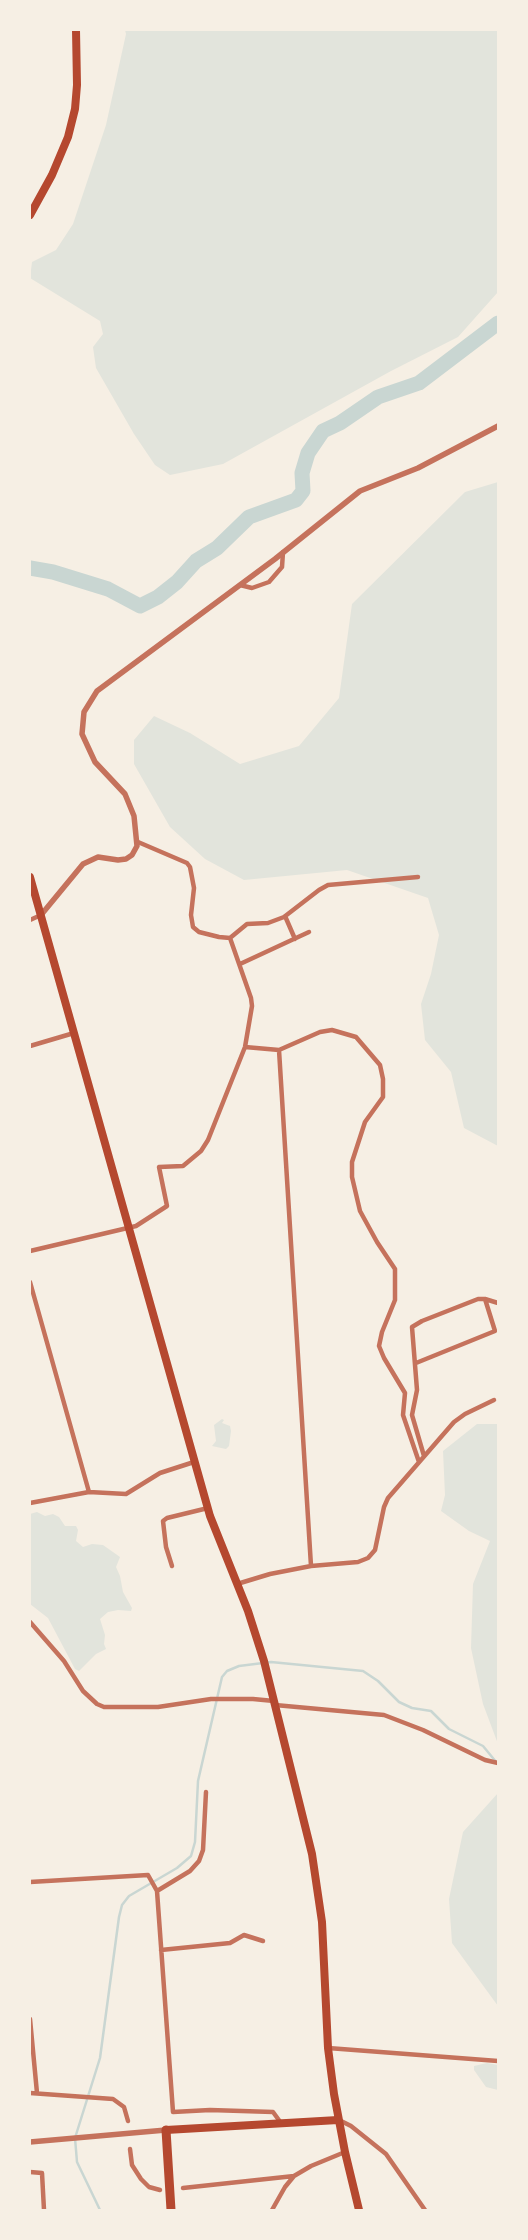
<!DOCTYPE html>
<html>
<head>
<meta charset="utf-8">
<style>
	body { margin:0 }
	#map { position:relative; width:528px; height:2240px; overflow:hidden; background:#f6efe4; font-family:"Noto Sans",sans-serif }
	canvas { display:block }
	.frame { position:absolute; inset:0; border:31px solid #f6efe4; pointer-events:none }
</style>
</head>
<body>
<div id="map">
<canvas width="528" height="2240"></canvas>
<div class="frame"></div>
</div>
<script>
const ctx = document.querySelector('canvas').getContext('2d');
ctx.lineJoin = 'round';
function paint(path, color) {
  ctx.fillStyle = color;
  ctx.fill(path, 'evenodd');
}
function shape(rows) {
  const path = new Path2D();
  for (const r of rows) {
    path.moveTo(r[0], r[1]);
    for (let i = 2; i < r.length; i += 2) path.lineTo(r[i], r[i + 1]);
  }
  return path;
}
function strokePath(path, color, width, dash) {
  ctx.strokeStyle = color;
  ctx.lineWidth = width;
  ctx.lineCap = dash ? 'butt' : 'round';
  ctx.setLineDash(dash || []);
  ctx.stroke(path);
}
const green = shape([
	[125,30,498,30,498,292,458,337,391,371,223,464,170,475,155,465,134,434,96,368,93,347,103,334,100,321,30,278,32,262,56,250,73,224,106,125,126,34],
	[498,482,498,1146,464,1128,451,1072,425,1040,421,1004,431,974,439,935,428,898,347,870,244,880,205,859,170,827,134,764,134,740,154,716,190,733,240,764,299,746,339,698,352,604,465,492],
	[222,1419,224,1420,222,1423,230,1426,231,1431,229,1446,226,1449,212,1446,216,1441,214,1425],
	[477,1424,498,1424,498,1744,483,1704,471,1648,473,1584,490,1541,469,1531,441,1511,445,1495,443,1451],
	[37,1512,45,1516,53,1514,59,1517,65,1526,76,1526,78,1530,76,1541,83,1547,92,1544,103,1545,120,1557,116,1567,120,1576,123,1592,132,1608,131,1611,118,1610,108,1612,100,1619,105,1635,104,1644,106,1649,96,1654,79,1671,75,1669,48,1618,30,1604,30,1514],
	[498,1793,498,2006,452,1943,449,1899,463,1832],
	[487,2063,498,2065,498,2090,486,2087,474,2070,474,2066]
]);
const stream = shape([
	[100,2210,77,2162,75,2138,100,2058,119,1917,122,1905,129,1896,177,1868,191,1856,195,1842,198,1781,222,1677,227,1671,239,1666,271,1662,363,1671,378,1681,399,1702,412,1708,431,1711,449,1729,483,1746,497,1763]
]);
const river = shape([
	[30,568,53,572,108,589,140,606,158,597,177,582,196,561,217,548,249,517,296,500,303,491,302,473,308,453,323,431,340,423,378,397,419,383,498,323]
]);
const minor = shape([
	[240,585,252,588,269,582,282,567,283,552],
	[138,842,187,863,190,867,194,888,191,915,193,927,199,932,219,937,230,938,247,924,268,923,284,917,319,890,328,885,418,877],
	[285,916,295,939],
	[30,920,41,915],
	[240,964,309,932],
	[30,1046,74,1033],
	[245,1047,279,1050,320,1032,332,1030,356,1037,380,1065,383,1079,383,1097,365,1122,352,1162,352,1177,360,1211,377,1242,395,1269,395,1300,382,1332,379,1346,384,1358,405,1393,403,1415,419,1462],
	[279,1050,311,1566],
	[30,1251,136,1226,167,1206,159,1167,183,1166,201,1151,208,1140,245,1047,252,1006,251,998,230,938],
	[30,1282,89,1492],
	[416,1363,495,1331,485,1299],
	[424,1456,412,1415,417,1390,412,1327,422,1321,478,1299,485,1299,498,1303],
	[30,1503,89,1492,126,1494,160,1473,194,1462],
	[172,1566,166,1547,163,1521,167,1518,208,1508],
	[237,1584,270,1574,311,1566,358,1562,368,1558,375,1550,384,1507,388,1498,454,1422,465,1414,494,1400],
	[30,1622,64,1661,83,1691,97,1704,104,1707,158,1707,211,1699,253,1699,274,1701],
	[275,1705,384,1715,423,1730,485,1760,498,1763],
	[30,1882,148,1875,157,1891,173,2112,210,2110,273,2112,281,2123],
	[157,1891,190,1871,199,1861,203,1850,206,1792],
	[161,1950,230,1943,244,1935,263,1941],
	[30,2019,37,2093],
	[328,2048,498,2061],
	[30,2093,113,2099,124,2107,128,2121],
	[339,2120,351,2126,386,2154,425,2210],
	[130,2149,132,2165,141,2179,149,2187,160,2190],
	[30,2172,42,2173,44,2210],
	[183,2188,294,2176,311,2166,345,2152],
	[272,2210,285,2187,294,2176]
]);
const tertiary = shape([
	[41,915,83,864,98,857,118,860,126,859,132,855,137,846,134,816,125,794,95,762,82,734,84,712,97,691,275,559,360,491,418,468,498,426],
	[30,2142,166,2130]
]);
const trunk = shape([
	[30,215,52,175,68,137,75,109,77,85,76,30],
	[30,877,210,1516,248,1611,264,1661,312,1854,322,1922,328,2048,334,2094,345,2152,359,2210],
	[166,2130,338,2120]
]);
const motorway = shape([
	[166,2130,171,2210]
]);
paint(green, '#e2e4dc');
strokePath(stream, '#c9d6d2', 2.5);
strokePath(river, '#c9d6d2', 15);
strokePath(minor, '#c5725c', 4.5);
strokePath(tertiary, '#c5725c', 5.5);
strokePath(trunk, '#b5482f', 8);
strokePath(motorway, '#b5482f', 9);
</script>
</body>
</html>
